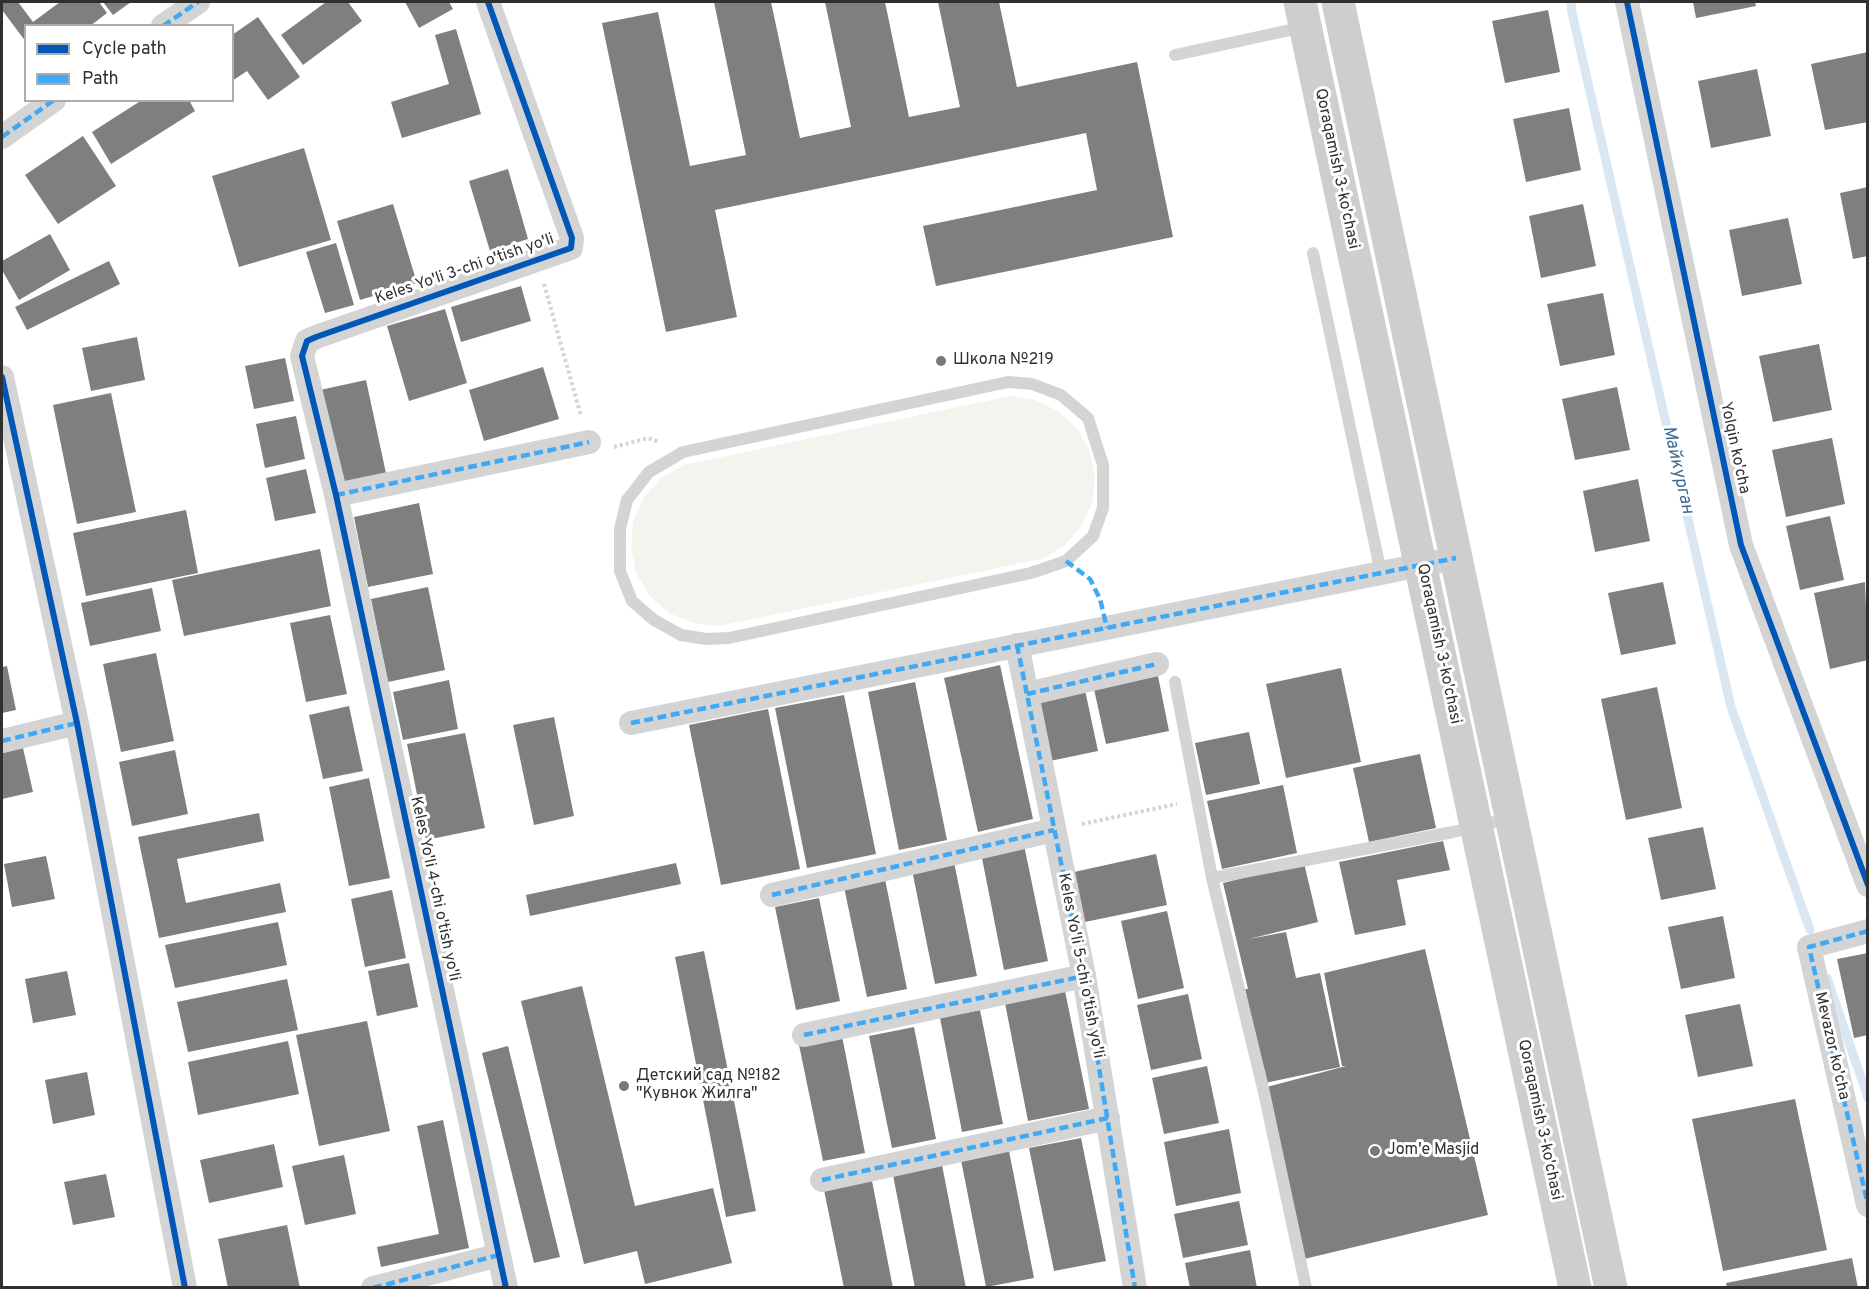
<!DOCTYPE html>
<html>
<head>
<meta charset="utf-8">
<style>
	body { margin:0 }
	#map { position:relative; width:1869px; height:1289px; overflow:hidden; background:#fff; font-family:Overpass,sans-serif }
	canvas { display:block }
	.frame { position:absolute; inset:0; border:3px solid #303030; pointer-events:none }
	.legend { position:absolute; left:24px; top:24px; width:210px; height:78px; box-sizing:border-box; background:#fff; border:2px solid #acacac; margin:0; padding:8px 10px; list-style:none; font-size:18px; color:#303030 }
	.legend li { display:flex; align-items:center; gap:12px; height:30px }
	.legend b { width:30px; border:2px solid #acacac }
</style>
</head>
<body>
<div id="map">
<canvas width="1869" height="1289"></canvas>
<div class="frame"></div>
<ul class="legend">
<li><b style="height:8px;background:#0057b8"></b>Cycle path</li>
<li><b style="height:8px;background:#3fa9f5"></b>Path</li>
</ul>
</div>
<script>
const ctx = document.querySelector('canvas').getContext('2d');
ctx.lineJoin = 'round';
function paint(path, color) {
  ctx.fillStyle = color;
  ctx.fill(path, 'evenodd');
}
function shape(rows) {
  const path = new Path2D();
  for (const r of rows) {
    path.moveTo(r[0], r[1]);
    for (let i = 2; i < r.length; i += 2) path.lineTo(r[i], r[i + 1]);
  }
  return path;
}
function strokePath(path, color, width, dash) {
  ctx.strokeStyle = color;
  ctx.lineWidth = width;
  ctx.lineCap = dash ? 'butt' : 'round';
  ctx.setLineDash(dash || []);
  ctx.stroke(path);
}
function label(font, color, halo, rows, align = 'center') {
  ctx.font = font + ' Overpass,sans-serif';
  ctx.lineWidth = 6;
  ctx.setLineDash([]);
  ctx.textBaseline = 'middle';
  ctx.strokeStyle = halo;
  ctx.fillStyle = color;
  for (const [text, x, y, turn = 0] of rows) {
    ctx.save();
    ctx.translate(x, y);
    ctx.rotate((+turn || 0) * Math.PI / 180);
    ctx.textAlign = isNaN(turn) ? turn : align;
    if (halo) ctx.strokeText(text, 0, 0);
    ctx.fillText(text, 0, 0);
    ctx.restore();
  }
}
const green = shape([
	[1010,396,1035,400,1058,411,1077,428,1089,450,1095,475,1093,501,1082,524,1066,544,1045,558,719,626,693,623,669,613,650,596,636,573,631,547,633,521,644,497,661,478,684,465]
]);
const stream = shape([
	[1571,2,1572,13,1731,707,1810,930],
	[1827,978,1868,1098]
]);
const building = shape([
	[2,2,18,2,33,22,60,2,99,2,107,13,90,26,26,26,26,42,2,10],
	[103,2,131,2,113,15],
	[326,2,348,2,362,21,303,65,281,35],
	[405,2,449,2,453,9,419,28],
	[714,2,771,2,800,138,851,127,825,2,885,2,909,117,960,107,938,2,999,2,1017,87,1137,62,1173,237,936,286,923,226,1097,190,1086,133,715,210,737,317,666,332,602,23,658,12,690,166,746,155],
	[1693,2,1755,2,1756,6,1696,18],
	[1548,10,1560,72,1505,83,1492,21],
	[258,17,300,77,268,100,247,71,232,81,232,35],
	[456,29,481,114,402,138,391,102,449,84,435,35],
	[1868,52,1868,122,1825,130,1811,64],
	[1757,69,1771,136,1711,148,1698,81],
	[142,100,189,100,195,111,111,164,92,132],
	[1569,108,1581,170,1526,182,1513,119],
	[83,136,116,186,58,224,25,175],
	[304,148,331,240,239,267,212,176],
	[508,169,528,239,490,251,469,181],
	[1868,187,1868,256,1853,259,1840,193],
	[393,204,417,283,360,300,337,221],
	[1583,204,1596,266,1541,278,1529,216],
	[1788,218,1802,284,1742,296,1729,230],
	[50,234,70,270,19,300,2,270,2,261],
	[336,243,354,305,325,313,306,252],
	[109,261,120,284,27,330,15,307],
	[521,286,531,321,461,342,451,307],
	[1603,293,1615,355,1560,366,1547,304],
	[445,309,467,383,409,401,387,326],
	[137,337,145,380,91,391,82,348],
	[1819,344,1832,410,1773,422,1759,356],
	[285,358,294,401,254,409,245,366],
	[543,367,559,419,484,441,469,390],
	[366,380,387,478,340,488,320,390],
	[1617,387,1630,450,1575,460,1562,399],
	[111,393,136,512,77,524,53,405],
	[296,416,305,459,265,468,256,424],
	[1832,438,1845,504,1786,517,1772,450],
	[306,469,316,513,275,521,266,478],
	[1638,479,1650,541,1595,552,1583,491],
	[419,503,433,574,368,587,354,517],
	[186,510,198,573,86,596,73,533],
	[1830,516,1844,580,1800,590,1786,526],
	[320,549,331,606,184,636,172,580],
	[1663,582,1676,644,1621,655,1608,593],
	[1865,582,1868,660,1830,669,1814,593],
	[428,587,445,670,388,682,371,599],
	[152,588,161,631,90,646,81,603],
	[330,615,347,694,306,702,290,623],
	[156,653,174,741,121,752,103,664],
	[1000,665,1033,819,978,832,944,678],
	[7,666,16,710,2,713,2,667],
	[1341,668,1361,762,1286,778,1266,684],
	[1158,676,1169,731,1106,744,1094,689],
	[449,680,458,729,403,740,393,692],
	[915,682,947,840,899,850,868,692],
	[1657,687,1682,808,1626,820,1601,699],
	[1085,690,1098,751,1050,761,1037,701],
	[844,695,876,854,807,868,775,708],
	[349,706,363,771,323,779,309,715],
	[768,709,800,869,721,885,689,725],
	[554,717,574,816,534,825,513,725],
	[1249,732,1260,784,1206,795,1195,743],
	[465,733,485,828,426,840,407,744],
	[23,748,33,792,2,799,2,753],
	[175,750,188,814,132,826,119,762],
	[1420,754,1436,828,1369,842,1353,768],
	[369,778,390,878,349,886,329,787],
	[1283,785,1297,853,1222,869,1207,801],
	[259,813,264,841,177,859,186,903,280,883,286,912,159,938,138,837],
	[1703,827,1716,889,1661,900,1648,838],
	[1443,841,1450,870,1397,880,1406,925,1355,935,1339,862],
	[1024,845,1048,961,1004,970,981,853],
	[1156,854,1167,905,1085,922,1074,872],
	[46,856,55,899,12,907,4,864],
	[954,862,977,976,935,984,912,870],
	[676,863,681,884,530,916,526,895],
	[1304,863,1318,922,1249,939,1286,932,1296,978,1320,973,1340,1067,1265,1083,1245,989,1248,989,1223,883],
	[885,879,907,989,867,997,844,887],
	[392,890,406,958,365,967,351,899],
	[819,898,840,1001,796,1010,775,907],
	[1167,911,1184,988,1138,999,1121,921],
	[1723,916,1735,978,1681,989,1668,927],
	[278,922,287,965,175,988,165,945],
	[1425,949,1488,1215,1300,1260,1263,1088,1346,1066,1342,1066,1324,973],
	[704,951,756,1211,726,1217,675,957],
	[1868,953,1868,1035,1854,1038,1837,959],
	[409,963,418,1007,377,1016,368,971],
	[67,971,76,1015,33,1023,25,979],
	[287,979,298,1030,188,1052,177,1002],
	[582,986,635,1206,713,1188,732,1263,645,1284,637,1251,584,1264,521,1001],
	[1065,991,1089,1109,1028,1121,1005,1003],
	[1188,994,1202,1059,1151,1070,1137,1005],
	[1740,1004,1753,1066,1698,1077,1685,1015],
	[980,1010,1003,1124,962,1132,940,1018],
	[367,1021,390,1131,319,1146,296,1035],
	[914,1027,936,1139,892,1148,869,1036],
	[842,1036,865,1153,823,1161,799,1045],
	[288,1041,299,1094,198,1115,188,1062],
	[508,1046,560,1257,534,1263,482,1053],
	[1207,1066,1219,1123,1164,1134,1152,1078],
	[87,1072,95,1115,53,1124,45,1080],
	[1795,1099,1827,1250,1723,1271,1692,1119],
	[443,1120,469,1248,381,1267,377,1247,439,1234,417,1126],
	[1229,1129,1241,1193,1176,1206,1164,1142],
	[1081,1138,1106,1261,1054,1271,1029,1148],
	[274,1144,283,1187,209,1203,200,1160],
	[1009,1151,1034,1278,986,1287,961,1160],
	[344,1155,356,1214,305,1225,292,1166],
	[942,1165,966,1288,915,1288,893,1175],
	[106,1174,115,1217,73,1225,64,1182],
	[872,1181,893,1288,844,1288,824,1190],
	[1239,1201,1248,1245,1183,1258,1174,1214],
	[287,1225,300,1288,228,1288,218,1239],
	[1250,1250,1257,1288,1190,1288,1185,1263],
	[1852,1258,1858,1288,1727,1288,1726,1283]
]);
const path = shape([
	[544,284,581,416],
	[614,447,648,438,659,442],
	[1082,824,1177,804]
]);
const service = shape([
	[1175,55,1304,27],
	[1313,253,1381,573],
	[1008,382,1032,384,1061,395,1088,418,1103,465,1103,508,1093,536,1066,561,1031,573,729,638,706,639,681,635,654,620,632,601,620,571,620,529,627,500,649,472,683,452,1008,382],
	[1175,682,1212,878,1263,1088,1306,1288],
	[1212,878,1453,832,1511,818]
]);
const minor = shape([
	[488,2,572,238,571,248,316,337,307,341,302,356,336,495,506,1288],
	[1627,2,1741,545,1868,885],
	[163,26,198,2],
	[2,137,54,100],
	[2,377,77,723,185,1288],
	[336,495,589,442],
	[1017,645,1084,976,1135,1288],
	[1027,694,1157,664],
	[631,723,1456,558],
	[2,741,77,723],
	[772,895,1054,830],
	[1868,931,1809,947,1868,1205],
	[804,1035,1084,976],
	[822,1180,1108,1118],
	[373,1288,499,1255]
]);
const secondary = shape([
	[1300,2,1575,1288],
	[1338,2,1611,1288]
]);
const quiet = shape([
	[163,26,198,2],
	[2,137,54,100],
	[336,495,589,442],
	[1066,561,1090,579,1100,599,1107,628],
	[1017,645,1084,976,1135,1288],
	[1027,694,1157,664],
	[631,723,1456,558],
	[2,741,77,723],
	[772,895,1054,830],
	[1868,931,1809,947,1868,1205],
	[804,1035,1084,976],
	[822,1180,1108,1118],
	[373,1288,499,1255]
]);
const cycleway = shape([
	[488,2,572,238,571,248,316,337,307,341,302,356,336,495,506,1288],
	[1627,2,1741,545,1868,885],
	[2,377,77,723,185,1288]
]);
const markers = [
	[941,361,6,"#787878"],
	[624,1086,6,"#787878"],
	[1375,1151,6,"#787878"]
];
const streetNames = [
	["Qoraqamish 3-ko'chasi",1336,169,78],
	["Keles Yo'li 3-chi o'tish yo'li",465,270,-19],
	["Yolqin ko'cha",1734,448,78],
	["Qoraqamish 3-ko'chasi",1438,644,78],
	["Keles Yo'li 4-chi o'tish yo'li",434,889,78],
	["Keles Yo'li 5-chi o'tish yo'li",1080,966,79],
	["Mevazor ko'cha",1831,1046,77],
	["Qoraqamish 3-ko'chasi",1539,1120,78]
];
const poiNames = [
	["Школа №219",953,361],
	["Детский сад №182",636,1077],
	["\"Кувнок Жилга\"",636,1095],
	["Jom'e Masjid",1387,1151]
];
const waterNames = [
	["Майкурган",1677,470,77]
];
paint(green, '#f1f5ed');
strokePath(stream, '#dae6f2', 9);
paint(building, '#7f7f7f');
strokePath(path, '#d4d4d4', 4, [3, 3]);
strokePath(service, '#d4d4d4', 12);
strokePath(minor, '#d4d4d4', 24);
strokePath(secondary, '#cecece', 33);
strokePath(quiet, '#3fa9f5', 4.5, [9, 4.5]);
strokePath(cycleway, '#0057b8', 6);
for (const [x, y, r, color] of markers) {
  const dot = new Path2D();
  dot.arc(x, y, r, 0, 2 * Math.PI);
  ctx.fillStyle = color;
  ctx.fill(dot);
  strokePath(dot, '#fff', 2);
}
label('16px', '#303030', '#fff', streetNames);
label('16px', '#303030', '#fff', poiNames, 'left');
label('italic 18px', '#3d6b93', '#fff', waterNames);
</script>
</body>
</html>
